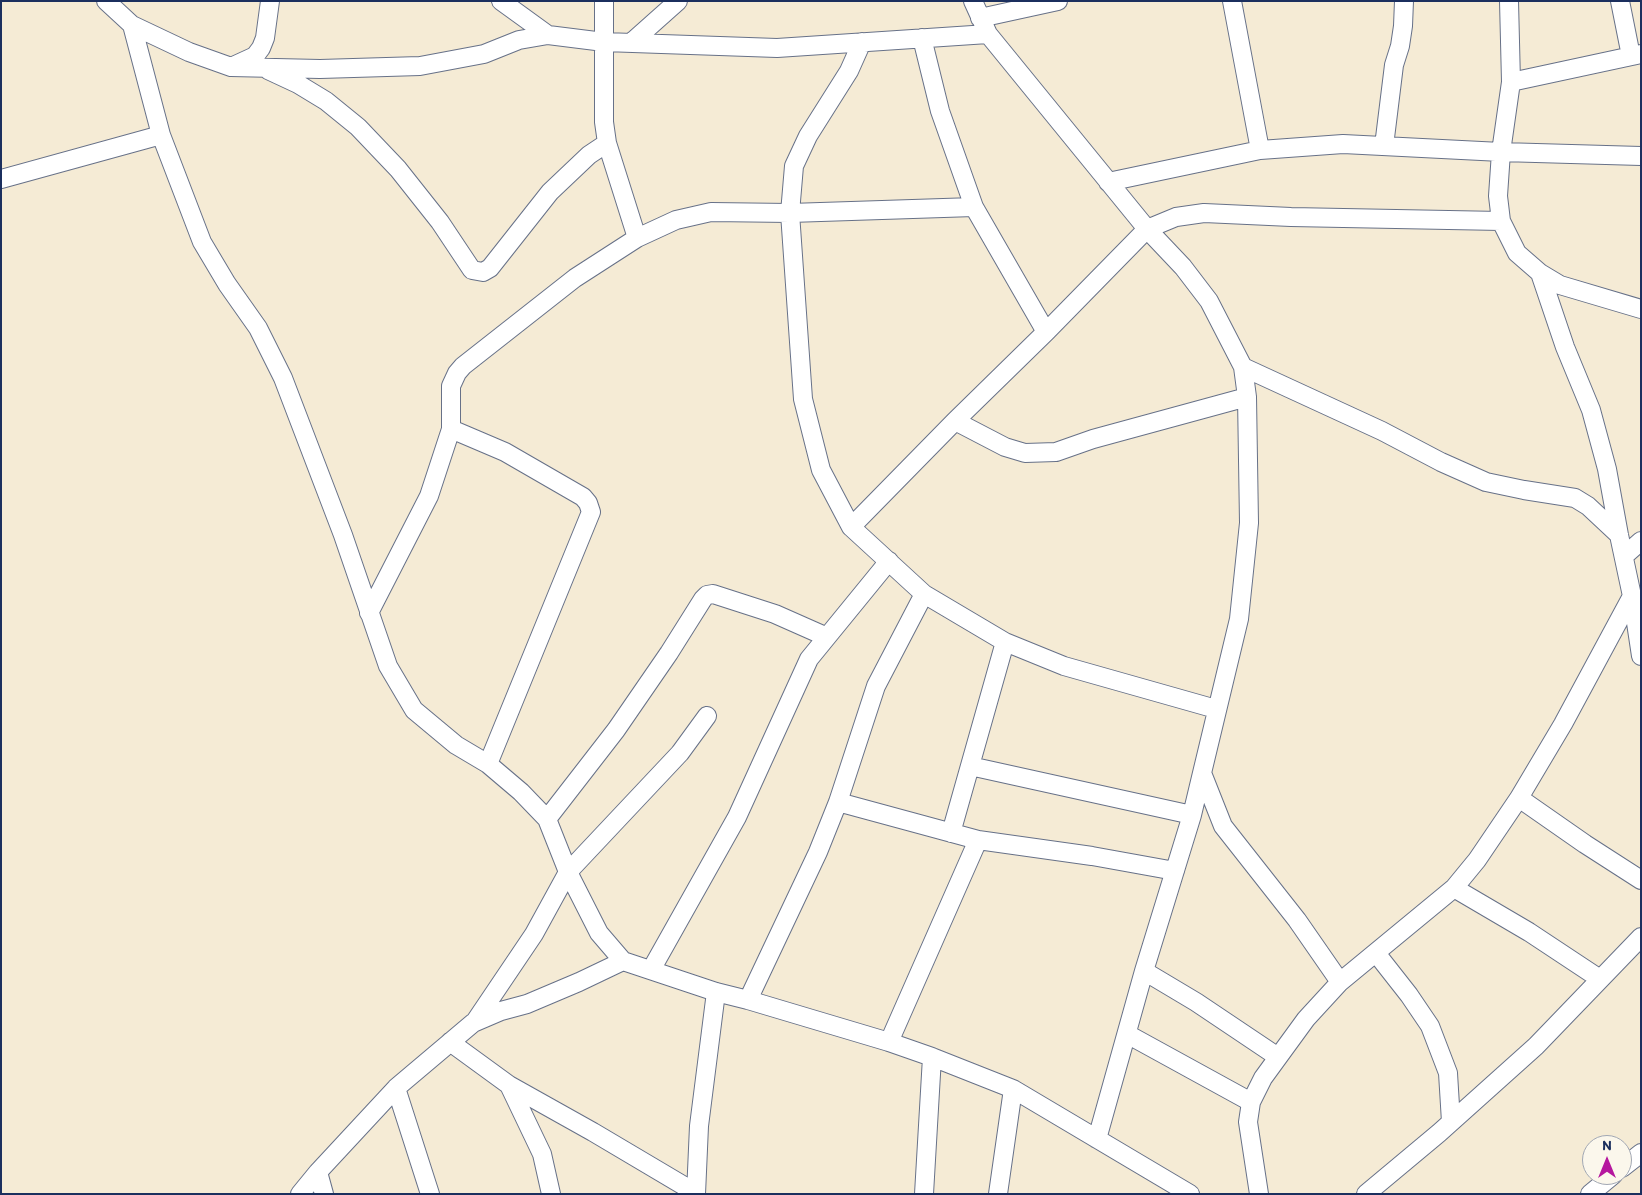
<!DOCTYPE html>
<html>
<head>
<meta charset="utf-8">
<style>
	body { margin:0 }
	#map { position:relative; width:1642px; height:1195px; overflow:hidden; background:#f5ebd5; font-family:Itim,sans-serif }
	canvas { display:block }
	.frame { position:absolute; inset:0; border:2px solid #1b2f5e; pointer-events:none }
	.north { position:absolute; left:1582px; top:1135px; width:50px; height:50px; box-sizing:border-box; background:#fbf7ec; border:1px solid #a1a7b3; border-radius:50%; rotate:0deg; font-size:14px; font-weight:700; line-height:20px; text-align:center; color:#1b2f5e }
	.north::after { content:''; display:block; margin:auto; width:18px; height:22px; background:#b5179e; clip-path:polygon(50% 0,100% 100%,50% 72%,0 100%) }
</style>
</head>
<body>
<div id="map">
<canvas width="1642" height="1195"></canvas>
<div class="frame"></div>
<div class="north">N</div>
</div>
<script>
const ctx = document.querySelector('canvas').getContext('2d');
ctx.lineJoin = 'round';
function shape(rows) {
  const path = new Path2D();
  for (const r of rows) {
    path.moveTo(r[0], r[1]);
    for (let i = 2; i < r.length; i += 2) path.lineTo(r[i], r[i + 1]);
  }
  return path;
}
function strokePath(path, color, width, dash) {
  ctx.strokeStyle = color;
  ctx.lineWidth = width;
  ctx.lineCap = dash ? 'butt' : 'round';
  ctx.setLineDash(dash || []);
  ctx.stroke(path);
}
const street = shape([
	[106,1,132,25,189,52,231,67,255,56,261,48,265,38,270,1],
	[501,1,548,35],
	[604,1,604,42,777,48,988,34],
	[973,1,988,34,1147,229,1183,267,1209,301,1243,367,1247,397,1249,523,1239,619,1202,773,1223,826,1297,920,1340,982],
	[1232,1,1260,150],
	[1509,1,1511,82,1501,152,1498,196,1501,221,1517,253,1540,273,1560,285,1641,309],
	[1620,1,1631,56],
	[980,18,1058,1],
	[132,25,161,135,202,242,227,284,258,328,283,378,343,535,388,666,414,710,456,745,488,764,521,792,547,819,568,872,599,933,623,961,716,992,748,1000,889,1042,932,1057,1013,1089,1190,1194],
	[922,38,940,111,974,207,1046,332],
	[632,42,678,1],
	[862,42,849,71,808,136,794,166,790,213,803,399,821,470,851,527,924,594,1005,642,1064,666,1216,709],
	[231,67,320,69,420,66,484,54,519,40,548,35,604,42,604,122,607,143,637,238],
	[268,70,298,84,326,101,358,127,398,169,440,222,472,270,483,272,490,268,550,192,589,155,607,143],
	[1511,82,1641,54],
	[1384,146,1394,65,1400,46,1403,26,1404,1],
	[1,179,161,135],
	[1108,182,1260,150,1343,144,1501,152,1641,156],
	[1540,273,1565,347,1591,410,1607,469,1619,535,1632,596,1641,656],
	[1243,367,1382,431,1441,462,1486,482,1524,490,1575,498,1588,506,1619,535],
	[955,421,1005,447,1025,453,1056,452,1093,439,1247,397],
	[451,429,505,452,583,497,588,503,591,512,488,764],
	[851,527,955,421,1046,332,1147,229,1176,217,1204,213,1291,217,1501,221],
	[1624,556,1641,541],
	[369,613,429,496,451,429,451,386,457,373,463,366,575,278,637,238,676,220,711,212,790,213,974,207],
	[970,766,1192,815],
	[1519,798,1585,844,1641,880],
	[838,802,978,840,1092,856,1175,871],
	[547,819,616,730,669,653,703,599,707,595,713,594,775,614,827,637],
	[951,833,1005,642],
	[1454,888,1529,932,1600,979],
	[1376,953,1409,995,1430,1026,1448,1073,1451,1122],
	[651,970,737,817,809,659,889,561],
	[1144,971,1196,1002,1278,1057],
	[748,1000,818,852,838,802,876,686,924,594],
	[474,1023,534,934,568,872,680,753,707,716],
	[1127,1034,1251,1102],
	[450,1042,509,1085,542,1154,551,1194],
	[889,1042,978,840],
	[509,1085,593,1132,696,1193],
	[396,1088,430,1194],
	[1097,1139,1144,971,1192,815,1202,773],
	[1622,1168,1641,1153],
	[318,1172,324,1194],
	[300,1194,318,1172,396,1088,473,1023,501,1011,527,1004,579,982,623,961],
	[696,1194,699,1126,716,992],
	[924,1194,932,1057],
	[998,1194,1013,1089],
	[1259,1194,1248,1122,1251,1102,1263,1078,1306,1019,1340,982,1454,888,1477,860,1519,798,1563,724,1632,596],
	[1366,1194,1439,1133,1536,1046,1641,937],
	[1590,1194,1613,1175]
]);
strokePath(street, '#677188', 20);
strokePath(street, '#fff', 18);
</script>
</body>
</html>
